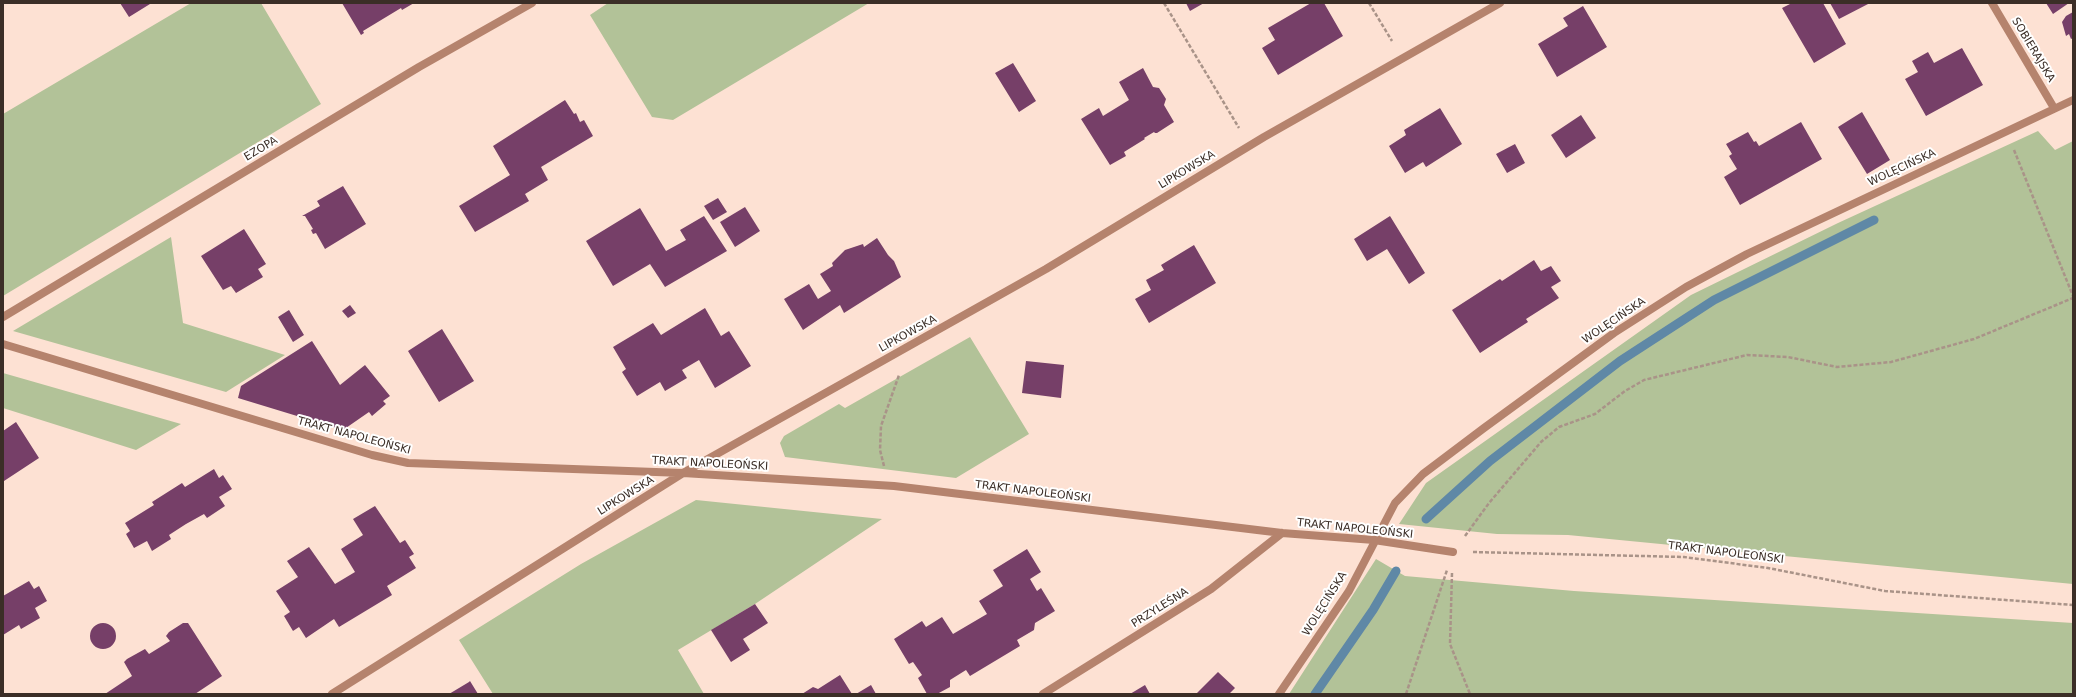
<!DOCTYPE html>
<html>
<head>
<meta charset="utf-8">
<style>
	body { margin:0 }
	#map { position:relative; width:2076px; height:697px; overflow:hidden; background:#fde1d3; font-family:"DejaVu Sans",sans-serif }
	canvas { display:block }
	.frame { position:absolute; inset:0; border:4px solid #3b2e27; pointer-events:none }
</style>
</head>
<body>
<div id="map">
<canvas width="2076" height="697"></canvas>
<div class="frame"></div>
</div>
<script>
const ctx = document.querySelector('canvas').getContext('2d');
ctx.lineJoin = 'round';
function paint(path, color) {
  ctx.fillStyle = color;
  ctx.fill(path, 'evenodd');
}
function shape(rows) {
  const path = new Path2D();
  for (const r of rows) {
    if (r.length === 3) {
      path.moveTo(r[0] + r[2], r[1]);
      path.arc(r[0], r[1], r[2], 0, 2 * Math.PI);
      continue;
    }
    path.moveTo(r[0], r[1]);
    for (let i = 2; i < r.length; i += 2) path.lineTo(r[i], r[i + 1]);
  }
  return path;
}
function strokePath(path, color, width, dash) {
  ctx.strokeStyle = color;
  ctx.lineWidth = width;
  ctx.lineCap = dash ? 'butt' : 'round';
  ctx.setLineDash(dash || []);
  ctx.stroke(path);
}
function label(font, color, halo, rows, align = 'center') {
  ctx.font = font + ' "DejaVu Sans",sans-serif';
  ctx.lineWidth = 4;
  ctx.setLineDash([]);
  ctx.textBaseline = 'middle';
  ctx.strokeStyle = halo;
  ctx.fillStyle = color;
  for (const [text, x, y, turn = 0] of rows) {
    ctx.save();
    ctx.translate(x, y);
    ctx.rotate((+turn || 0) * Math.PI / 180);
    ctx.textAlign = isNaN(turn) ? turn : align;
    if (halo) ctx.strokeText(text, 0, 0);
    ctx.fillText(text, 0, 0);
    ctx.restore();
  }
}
const green = shape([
	[191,3,261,3,321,104,3,296,3,114],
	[608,3,869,3,673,120,652,117,590,15],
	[2038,131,2055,150,2073,141,2073,584,1568,535,1497,534,1399,524,1426,483,1691,295,1838,223],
	[171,237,183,323,285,355,226,392,13,331],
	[970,337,1029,434,956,478,785,457,780,443,784,436,839,404,845,408],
	[3,373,181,424,136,450,3,408],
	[696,500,882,519,755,604,678,650,704,694,493,694,459,640,581,564],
	[1376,559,1405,576,1574,591,2073,623,2073,694,1289,694]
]);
const stream = shape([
	[1426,519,1490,461,1620,361,1714,300,1874,220],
	[1315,694,1373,610,1396,571]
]);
const building = shape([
	[120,3,149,3,150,4,129,17],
	[342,3,414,3,402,10,401,8,363,31,364,33,361,35],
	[1186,3,1204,3,1190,11],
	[1311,3,1324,3,1343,36,1278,75,1262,48,1275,40,1268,28],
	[1792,3,1823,3,1846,44,1814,63,1782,8],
	[1830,3,1870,3,1839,19],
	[2046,3,2069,3,2053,14],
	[1583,6,1607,47,1557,77,1538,44,1568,26,1563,18],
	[2073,12,2073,38,2071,39,2069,34,2066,36,2062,22,2066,16],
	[1962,48,1983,85,1926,116,1905,79,1918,72,1912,61,1928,52,1934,63],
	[1013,63,1036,101,1019,112,995,73],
	[1143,68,1153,87,1159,88,1166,99,1164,105,1174,122,1157,133,1155,133,1154,132,1144,138,1145,139,1124,152,1126,156,1110,165,1081,119,1099,108,1103,116,1129,100,1119,82],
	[565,100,574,114,576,113,580,122,584,120,593,136,541,167,548,180,525,194,529,201,475,232,459,206,510,175,493,146],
	[1440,108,1462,144,1426,167,1423,162,1405,173,1389,146,1406,135,1404,130],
	[1862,112,1890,160,1867,174,1838,127],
	[1581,115,1596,138,1566,158,1551,135],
	[1801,122,1822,159,1740,205,1724,177,1737,169,1729,156,1732,154,1726,144,1748,132,1754,142,1756,141,1759,146],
	[1515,144,1525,163,1507,173,1496,154],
	[343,186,366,224,325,249,316,233,313,234,311,230,313,229,305,216,302,216,320,206,317,201],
	[718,198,727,212,713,220,704,206],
	[745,207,760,231,735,247,720,222],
	[640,208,666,251,686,240,680,230,704,216,727,251,665,287,650,264,613,286,586,241],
	[1390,216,1425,273,1409,284,1387,249,1367,261,1354,239],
	[244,229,266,264,258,269,263,277,236,293,231,286,223,290,201,256],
	[877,238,888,255,894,261,901,277,844,313,840,305,803,330,784,299,809,284,818,299,831,291,820,274,833,266,832,263,845,250,863,244,864,247],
	[1194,245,1216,283,1149,323,1135,299,1151,290,1146,280,1164,270,1161,265],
	[1534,260,1541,271,1551,266,1561,281,1551,287,1559,298,1526,319,1528,322,1480,353,1452,310,1500,279,1502,281],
	[350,305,356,313,348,318,342,311],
	[705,308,721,336,729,331,751,366,715,388,699,360,682,370,687,378,665,391,660,382,637,396,622,372,626,369,613,347,653,323,661,335],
	[289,310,304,335,293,342,278,317],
	[442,329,474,381,439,402,408,351],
	[312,341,340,385,365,365,390,396,383,401,386,404,372,416,369,412,343,430,238,398,241,386],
	[1026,361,1064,365,1061,398,1022,393],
	[16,422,39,458,4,481,3,431],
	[214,469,219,478,223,475,232,489,219,497,225,506,207,518,204,514,186,524,169,535,171,539,152,551,147,541,134,548,126,534,130,531,125,523,154,505,152,502,182,483,185,487],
	[375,506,400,543,405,540,414,554,409,557,416,568,387,586,392,595,339,627,334,619,306,638,299,627,293,631,284,616,290,612,276,591,298,577,287,561,309,547,335,584,355,572,341,549,363,535,353,519],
	[1027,549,1041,572,1030,579,1037,591,1041,588,1055,611,1035,623,1034,630,1017,640,1020,646,970,676,966,670,950,680,950,687,937,694,927,694,918,678,922,675,913,662,909,664,894,639,922,621,926,627,942,617,953,634,987,614,979,601,1003,586,993,570],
	[29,581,34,589,39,586,47,601,35,608,40,618,21,629,19,625,3,635,3,596],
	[755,604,768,623,743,639,750,650,731,662,711,630],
	[103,636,13],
	[183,623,188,623,222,676,195,694,105,694,132,676,124,662,127,659,145,649,149,654,170,641,166,636,169,632],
	[1218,672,1235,688,1229,694,1196,694],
	[840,675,852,694,802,694,813,687,818,689],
	[470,681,478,694,449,694,469,682],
	[871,685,876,694,856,694],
	[1145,685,1150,694,1130,694]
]);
const path = shape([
	[1164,3,1239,128],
	[1369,3,1392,41],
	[2014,150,2073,296],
	[884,466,880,450,881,426,899,375],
	[1465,536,1489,503,1541,442,1559,427,1595,414,1625,391,1644,380,1747,355,1788,357,1837,367,1891,362,1974,339,2073,298],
	[1473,552,1684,557,1768,568,1885,591,2073,605],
	[1452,573,1450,644,1470,694],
	[1406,694,1447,570]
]);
const minor = shape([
	[1992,3,2054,108],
	[3,317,419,67,532,3],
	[3,344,372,455,408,463,683,473,894,486,1282,533,1374,540,1453,552],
	[332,694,683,473,1046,269,1264,137,1500,3],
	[1043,694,1211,589,1282,533],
	[1279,694,1349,591,1395,503,1423,474,1484,428,1614,333,1686,287,1747,254,2073,100]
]);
const streetNames = [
	["SOBIERAJSKA",2033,50,59],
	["EZOPA",261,149,-31],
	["WOLĘCIŃSKA",1902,168,-25],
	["LIPKOWSKA",1187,170,-31],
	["WOLĘCIŃSKA",1614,321,-34],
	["LIPKOWSKA",908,334,-29],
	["TRAKT NAPOLEOŃSKI",354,436,15],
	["TRAKT NAPOLEOŃSKI",710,464,3],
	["TRAKT NAPOLEOŃSKI",1033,492,7],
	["LIPKOWSKA",626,496,-32],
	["TRAKT NAPOLEOŃSKI",1355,529,6],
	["TRAKT NAPOLEOŃSKI",1726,553,7],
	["WOLĘCIŃSKA",1325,604,-58],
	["PRZYLEŚNA",1160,608,-32]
];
paint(green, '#b2c298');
strokePath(stream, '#5f88a6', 9);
paint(building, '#763f68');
strokePath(path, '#a99388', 2.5, [4, 2]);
strokePath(minor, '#b5836d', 8);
label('11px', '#3b2e27', '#fff', streetNames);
</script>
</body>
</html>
